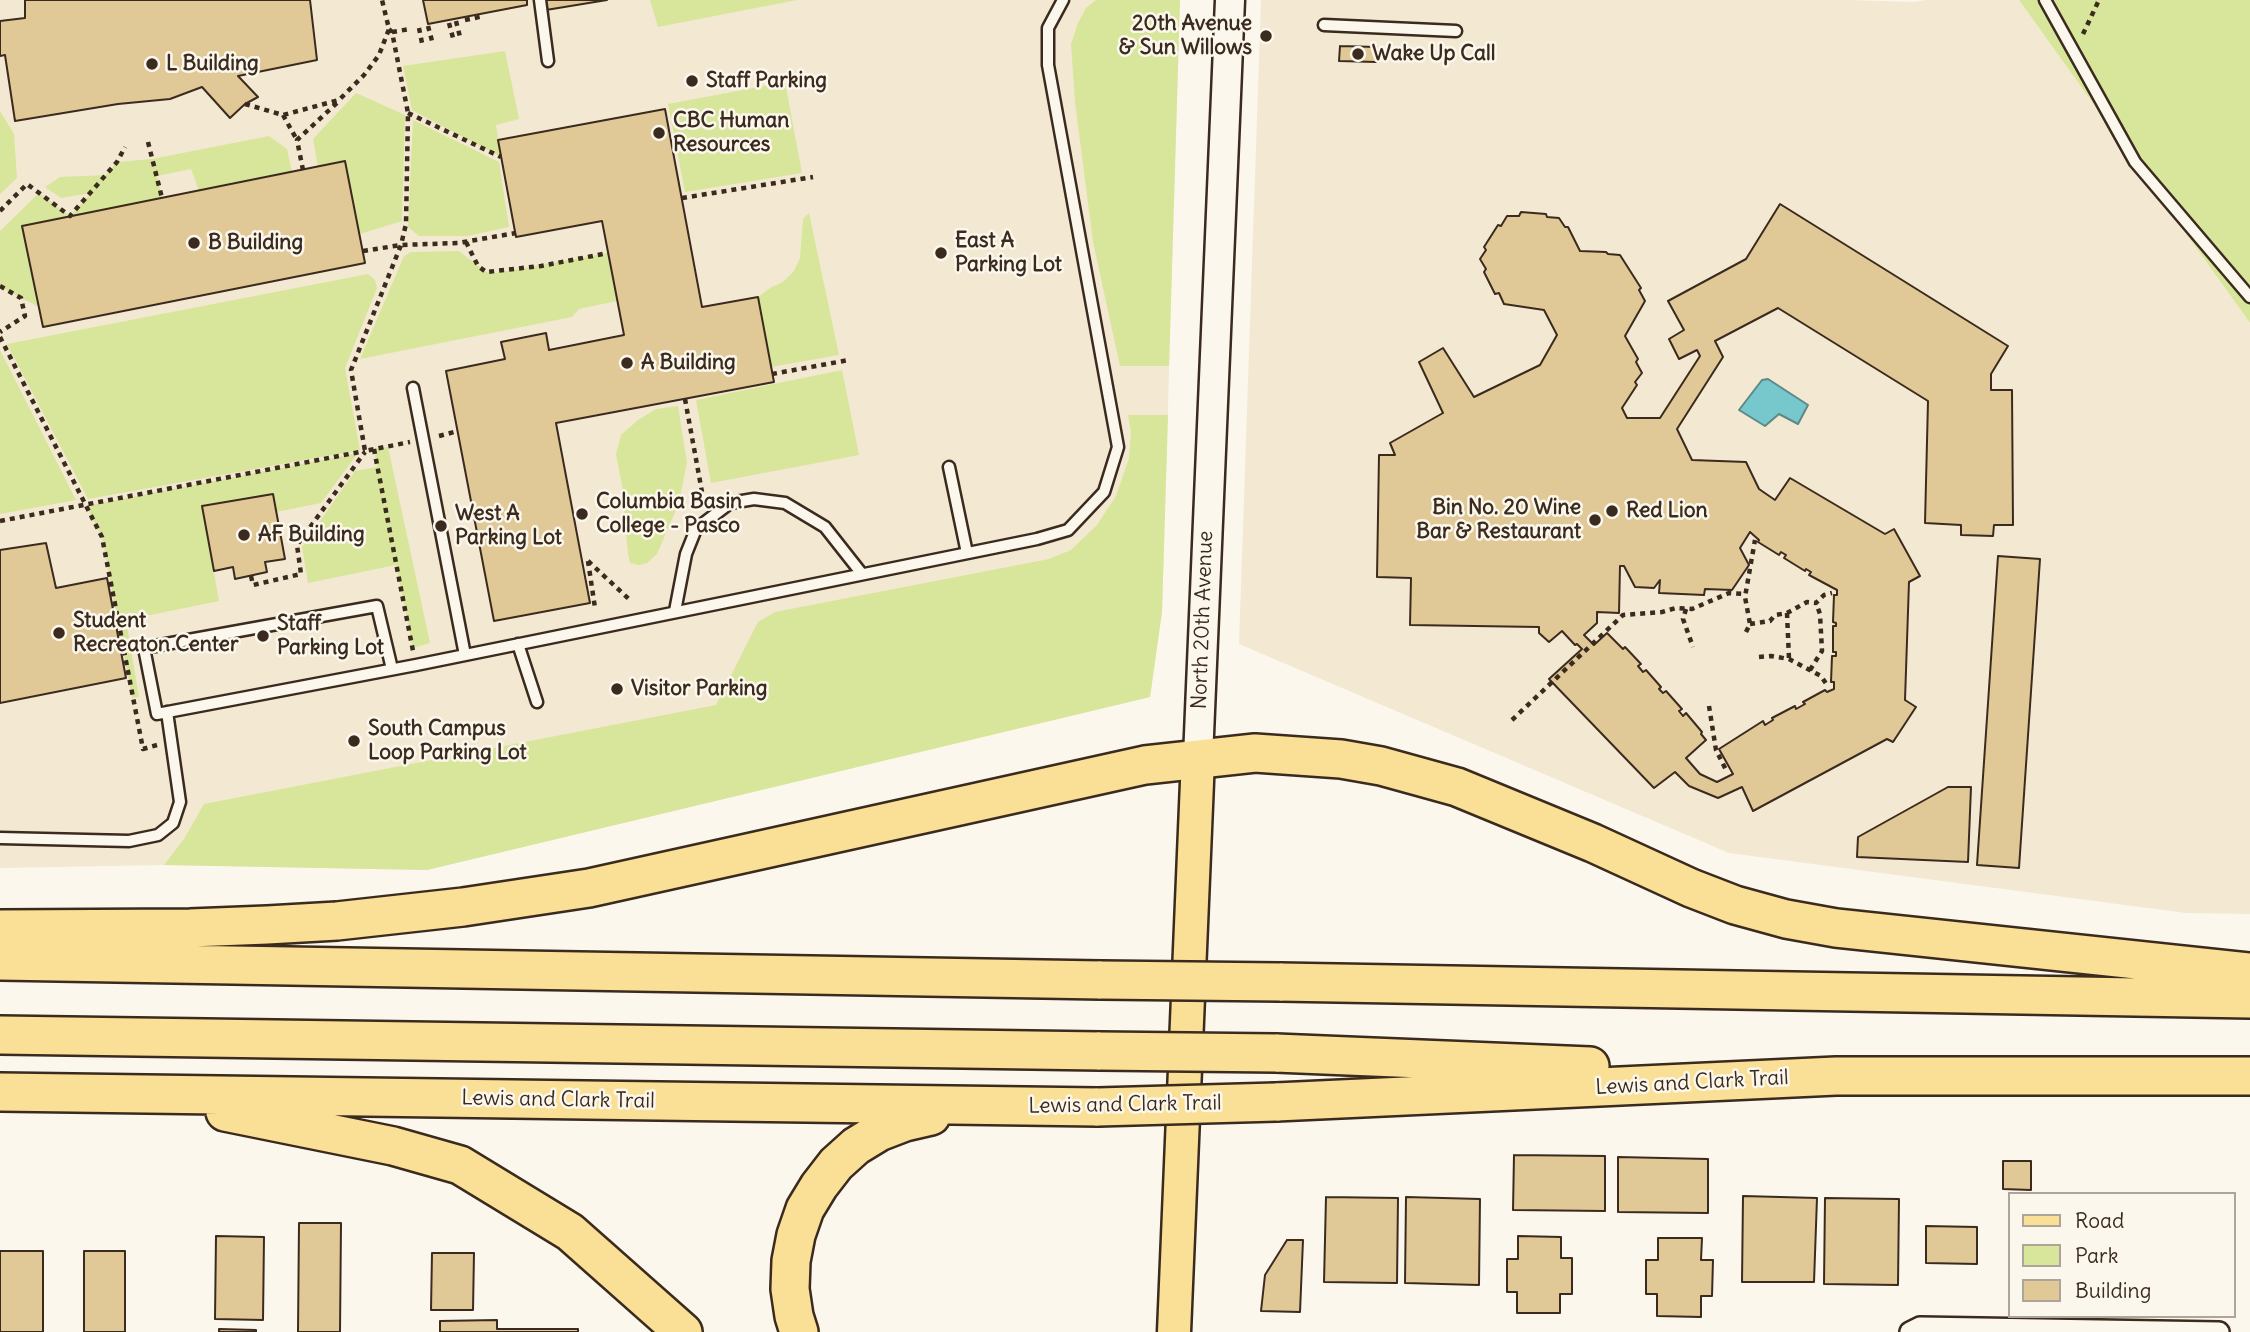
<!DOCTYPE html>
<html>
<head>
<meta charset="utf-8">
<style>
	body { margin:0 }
	#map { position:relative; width:2250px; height:1332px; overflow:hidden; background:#fbf7ec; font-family:Delius,sans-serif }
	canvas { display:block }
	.legend { position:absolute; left:2008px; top:1192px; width:228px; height:126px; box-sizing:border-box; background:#fbf7ec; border:2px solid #aea59a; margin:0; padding:9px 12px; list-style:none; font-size:21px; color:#3b2a1e }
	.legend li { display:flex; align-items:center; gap:14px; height:35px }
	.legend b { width:35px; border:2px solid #aea59a }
</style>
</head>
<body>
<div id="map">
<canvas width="2250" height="1332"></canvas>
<ul class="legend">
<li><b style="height:9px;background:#fadf96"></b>Road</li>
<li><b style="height:19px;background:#d7e69a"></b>Park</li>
<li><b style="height:19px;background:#e1c897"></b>Building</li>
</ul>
</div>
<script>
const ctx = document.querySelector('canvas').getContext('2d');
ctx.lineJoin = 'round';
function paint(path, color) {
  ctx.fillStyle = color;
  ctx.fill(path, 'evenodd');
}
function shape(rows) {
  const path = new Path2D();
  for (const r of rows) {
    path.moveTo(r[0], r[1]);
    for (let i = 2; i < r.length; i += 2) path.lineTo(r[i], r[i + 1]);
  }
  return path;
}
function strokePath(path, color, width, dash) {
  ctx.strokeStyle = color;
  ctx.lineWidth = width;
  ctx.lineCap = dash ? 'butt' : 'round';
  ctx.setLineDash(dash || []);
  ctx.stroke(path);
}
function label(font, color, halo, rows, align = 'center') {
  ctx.font = font + ' Delius,sans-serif';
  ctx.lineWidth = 5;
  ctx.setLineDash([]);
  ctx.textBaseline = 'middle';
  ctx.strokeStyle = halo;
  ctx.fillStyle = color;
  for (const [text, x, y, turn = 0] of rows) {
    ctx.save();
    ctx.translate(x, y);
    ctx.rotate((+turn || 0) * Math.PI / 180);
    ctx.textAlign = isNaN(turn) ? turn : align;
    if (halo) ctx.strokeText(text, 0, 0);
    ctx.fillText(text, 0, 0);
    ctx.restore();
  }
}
const built = shape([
	[0,0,1180,0,1162,612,1150,697,427,870,164,865,0,868],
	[1261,0,1851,0,1914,2,1926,0,2019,0,2250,323,2250,914,2186,913,1729,853,1239,644]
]);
const green = shape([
	[650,0,797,0,658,27],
	[1096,0,1180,0,1169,366,1120,366,1093,242,1075,102,1071,44,1078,23,1086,8],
	[2019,0,2250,0,2250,323],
	[505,51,519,119,496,125,501,157,412,110,403,66],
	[785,82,802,173,685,192,668,104],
	[356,93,405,115,402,221,360,234,345,162,318,167,313,139],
	[0,111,14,134,17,178,0,194],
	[413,120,499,162,509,227,467,236,419,236,408,227],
	[269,136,287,149,292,172,199,191,191,169,157,176,162,198,23,226,39,307,0,287,0,231,39,193,70,216,91,193,61,198,45,187,60,177,106,175,117,162,152,159],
	[809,213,839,355,771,367,758,297,770,288,783,282,794,271,800,258,803,219],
	[459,251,486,272,495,273,608,253,617,301,579,309,572,317,360,359,404,256,411,252],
	[368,274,375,280,377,288,345,368,360,450,88,499,7,344],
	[0,350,76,500,0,514],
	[842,370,859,455,711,483,696,400],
	[678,406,687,462,679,503,657,554,647,563,639,565,630,563,628,554,622,485,616,454,621,435,638,420,656,409],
	[1128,415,1168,415,1162,612,1150,697,427,870,164,865,184,839,204,804,716,705,758,622,775,612,1049,559,1071,550,1097,525,1116,496,1129,458,1131,433],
	[388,447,430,643,413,648,396,565,308,583,302,547,355,471,377,467,374,449],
	[358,453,321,503,276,512,272,494,202,506,219,601,126,620,139,697,132,698,102,537,86,506]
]);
const water = shape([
	[1768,379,1808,405,1798,424,1779,414,1765,426,1739,410,1762,380,1768,379]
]);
const building = shape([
	[25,0,310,0,317,60,238,76,258,97,245,104,230,118,202,87,170,99,118,104,15,121,5,55,0,56,0,21,25,18,25,0],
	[423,0,527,0,527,5,428,24,423,0],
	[544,0,607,0,546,10,544,0],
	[1340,46,1377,47,1376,62,1339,61,1340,46],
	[665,109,702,307,758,297,774,382,556,423,590,603,494,621,446,371,505,359,501,342,546,333,549,350,624,335,602,221,516,237,498,140,665,109],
	[345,161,365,263,43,327,22,226,345,161],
	[1780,204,2008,346,1991,374,1991,390,2012,390,2013,525,1994,525,1993,536,1961,535,1961,525,1925,523,1928,401,1778,308,1715,341,1723,357,1677,429,1692,460,1746,462,1759,489,1775,500,1790,478,1885,534,1894,529,1920,576,1909,582,1905,700,1916,707,1893,742,1887,739,1753,811,1742,787,1718,798,1689,786,1675,772,1654,788,1549,679,1582,649,1577,644,1575,645,1562,631,1549,642,1539,633,1539,627,1410,625,1411,578,1377,577,1379,455,1395,455,1390,443,1443,413,1419,362,1443,348,1474,397,1540,365,1557,335,1544,310,1504,304,1499,293,1495,294,1484,272,1486,269,1480,259,1486,250,1484,247,1498,225,1501,226,1507,216,1519,216,1521,212,1546,214,1547,217,1559,218,1565,227,1568,227,1580,251,1606,252,1608,254,1620,255,1641,288,1639,290,1645,301,1625,336,1638,359,1636,362,1642,373,1635,382,1637,385,1622,408,1627,418,1660,418,1700,356,1697,350,1679,359,1669,339,1684,330,1668,301,1746,259,1780,204],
	[1750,532,1759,540,1758,542,1779,555,1781,552,1786,555,1784,558,1805,571,1806,569,1811,572,1809,575,1837,590,1837,595,1834,595,1833,622,1836,623,1836,626,1833,626,1833,652,1836,652,1836,656,1832,656,1831,682,1834,682,1834,689,1827,692,1825,690,1803,702,1805,704,1796,709,1795,706,1772,718,1773,720,1765,725,1763,721,1719,749,1733,774,1717,782,1700,774,1686,758,1706,740,1701,734,1702,732,1686,713,1683,716,1679,711,1682,709,1666,691,1663,693,1659,689,1661,687,1646,670,1643,672,1638,666,1641,664,1625,647,1623,649,1607,633,1594,645,1584,635,1597,623,1597,612,1619,613,1620,566,1624,566,1635,587,1654,588,1660,580,1659,593,1704,595,1705,589,1732,590,1749,565,1740,548,1750,532],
	[273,494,285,559,265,562,267,572,235,579,233,567,214,571,202,506,273,494],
	[46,543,56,588,107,578,126,678,0,703,0,550,46,543],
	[1998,556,2040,559,2019,868,1977,865,1998,556],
	[1948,787,1971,787,1968,862,1857,857,1858,837,1948,787],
	[1514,1155,1605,1156,1605,1211,1513,1210,1514,1155],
	[1618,1157,1708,1159,1708,1213,1618,1212,1618,1157],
	[2003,1161,2031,1161,2031,1190,2003,1189,2003,1161],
	[1743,1196,1817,1198,1814,1282,1742,1282,1743,1196],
	[1326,1197,1398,1198,1397,1283,1324,1282,1326,1197],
	[1406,1197,1480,1199,1479,1285,1405,1283,1406,1197],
	[1825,1198,1899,1199,1898,1285,1824,1284,1825,1198],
	[299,1223,341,1223,340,1332,298,1332,299,1223],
	[1926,1226,1977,1227,1977,1264,1926,1263,1926,1226],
	[216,1236,264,1237,263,1320,215,1319,216,1236],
	[1518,1236,1561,1237,1561,1258,1572,1258,1572,1294,1560,1294,1560,1313,1517,1313,1517,1292,1507,1292,1507,1259,1518,1259,1518,1236],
	[1658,1238,1702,1238,1701,1260,1713,1260,1712,1296,1701,1296,1701,1317,1657,1316,1657,1294,1646,1294,1646,1260,1658,1260,1658,1238],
	[1287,1240,1303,1240,1300,1312,1261,1311,1265,1275,1287,1240],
	[0,1251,43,1251,43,1332,0,1332,0,1251],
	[84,1251,125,1251,125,1332,84,1332,84,1251],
	[432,1253,474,1253,473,1310,431,1310,432,1253],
	[497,1320,497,1329,578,1329,578,1332,440,1332,440,1321,497,1320],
	[219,1329,256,1330,256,1332,219,1332,219,1329]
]);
const path = shape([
	[465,20,484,16],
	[456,21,460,37],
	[449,23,453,38],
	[428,26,432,41],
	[419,28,422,43],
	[389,29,392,32,408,113,406,224,401,245,351,370,365,451,410,442],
	[392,32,410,29],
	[2083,34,2099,0],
	[245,104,283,115,339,100,364,75,379,55,389,29,382,0],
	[408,113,501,157],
	[283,115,297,140],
	[148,142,162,198],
	[303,170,297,140,339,101],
	[682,198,813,177],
	[0,211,27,184,70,216,117,162,125,147],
	[466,242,478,266,486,272,541,266,608,253],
	[363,251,401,245,458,243,516,233],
	[0,286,21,298,25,316,0,332],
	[0,337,102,537,143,749,157,745],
	[772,374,849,360],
	[685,399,702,492],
	[439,436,458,431],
	[374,449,413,651],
	[0,521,365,451],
	[588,561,631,601],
	[588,561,595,608],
	[251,576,253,585,301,574,297,545,365,452],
	[1686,609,1683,619,1693,647],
	[1787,613,1789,659],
	[1750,624,1770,621,1775,615,1787,613,1807,602,1816,603,1824,595,1832,593],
	[1746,632,1750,624,1745,597,1755,540],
	[1759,657,1771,656,1789,659,1821,676,1827,685],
	[1810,670,1822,651,1820,614,1816,603],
	[1709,706,1716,750,1727,772],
	[1512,720,1623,615,1662,612,1676,608,1692,609,1729,593,1745,594]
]);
const lane = shape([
	[540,0,548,61],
	[2045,0,2135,162,2250,297],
	[1324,25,1456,31],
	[413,388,465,655],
	[949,467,967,553],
	[675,611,686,554,696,529,730,503,754,499,785,503,825,527,862,574],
	[518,644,537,702],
	[392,669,377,606,144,648,157,714,416,665,1037,539,1068,530,1104,492,1118,447,1048,65,1048,28,1063,0],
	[0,838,129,841,158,835,173,823,180,802,167,712]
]);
const street = shape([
	[1910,1332,1920,1327,2219,1332]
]);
const secondary = shape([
	[1198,758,1230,0]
]);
const primary = shape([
	[1174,1332,1198,758]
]);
const highway = shape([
	[0,929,190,928,267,925,337,921,463,907,589,888,1145,765,1255,753,1341,759,1381,766,1457,787,1593,843,1691,888,1735,905,1786,919,1836,928,2250,972],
	[0,961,1101,980],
	[1280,982,2250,999],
	[0,1035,1100,1051],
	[1276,1053,1590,1066],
	[0,1092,1098,1107],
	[1276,1102,1836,1076,2250,1076],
	[225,1112,393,1146,460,1165,570,1232,683,1332],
	[799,1332,794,1316,790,1289,791,1261,796,1235,805,1209,819,1186,836,1164,856,1146,879,1132,905,1122,931,1116]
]);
const highwayBridge = shape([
	[1101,980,1280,982],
	[1100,1051,1276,1053],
	[1098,1107,1276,1102]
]);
const markers = [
	[1266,36,7,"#3b2a1e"],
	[1358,54,7,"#3b2a1e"],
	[152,64,7,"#3b2a1e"],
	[692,81,7,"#3b2a1e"],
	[659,133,7,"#3b2a1e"],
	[194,243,7,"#3b2a1e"],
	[941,253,7,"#3b2a1e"],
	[627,363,7,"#3b2a1e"],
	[1612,511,7,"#3b2a1e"],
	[582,514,7,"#3b2a1e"],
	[1595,520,7,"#3b2a1e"],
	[441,526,7,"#3b2a1e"],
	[244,535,7,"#3b2a1e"],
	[59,633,7,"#3b2a1e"],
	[263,636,7,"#3b2a1e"],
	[617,689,7,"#3b2a1e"],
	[354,741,7,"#3b2a1e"]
];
const poiNames = [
	["20th Avenue",1252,24,"right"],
	["& Sun Willows",1252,48,"right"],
	["Wake Up Call",1372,54],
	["L Building",166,64],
	["Staff Parking",706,81],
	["CBC Human",673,121],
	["Resources",673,145],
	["East A",955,241],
	["Parking Lot",955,265],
	["B Building",208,243],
	["A Building",641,363],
	["Columbia Basin",596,502],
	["College - Pasco",596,526],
	["Bin No. 20 Wine",1581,508,"right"],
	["Bar & Restaurant",1581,532,"right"],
	["Red Lion",1626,511],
	["West A",455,514],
	["Parking Lot",455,538],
	["AF Building",258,535],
	["Student",73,621],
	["Recreaton Center",73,645],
	["Staff",277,624],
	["Parking Lot",277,648],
	["Visitor Parking",631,689],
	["South Campus",368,729],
	["Loop Parking Lot",368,753]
];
const streetNames = [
	["North 20th Avenue",1203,620,-88],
	["Lewis and Clark Trail",1692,1083,-3],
	["Lewis and Clark Trail",558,1100,1],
	["Lewis and Clark Trail",1125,1105,-1]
];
paint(built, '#f3e9d2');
paint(green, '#d7e69a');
paint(water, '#76c8cd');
strokePath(water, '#5e8987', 2);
paint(building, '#e1c897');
strokePath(building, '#3b2a1e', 2);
strokePath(lane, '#3b2a1e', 15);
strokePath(street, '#3b2a1e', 24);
strokePath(secondary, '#3b2a1e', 33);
strokePath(primary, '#3b2a1e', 37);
strokePath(highway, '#3b2a1e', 42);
strokePath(path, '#3b2a1e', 4.5, [5, 5]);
strokePath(lane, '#fbf7ec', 10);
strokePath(street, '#fbf7ec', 19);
strokePath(secondary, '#fbf7ec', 28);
strokePath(primary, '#fadf96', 32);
strokePath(highway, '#fadf96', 37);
strokePath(highwayBridge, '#3b2a1e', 42, []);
strokePath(highwayBridge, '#fadf96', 37);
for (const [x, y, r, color] of markers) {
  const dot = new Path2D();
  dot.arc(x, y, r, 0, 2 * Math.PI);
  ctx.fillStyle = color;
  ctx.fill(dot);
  strokePath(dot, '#fbf7ec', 2.5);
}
label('bold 21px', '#3b2a1e', '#fbf7ec', poiNames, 'left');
label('21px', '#3b2a1e', '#fbf7ec', streetNames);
</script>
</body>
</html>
